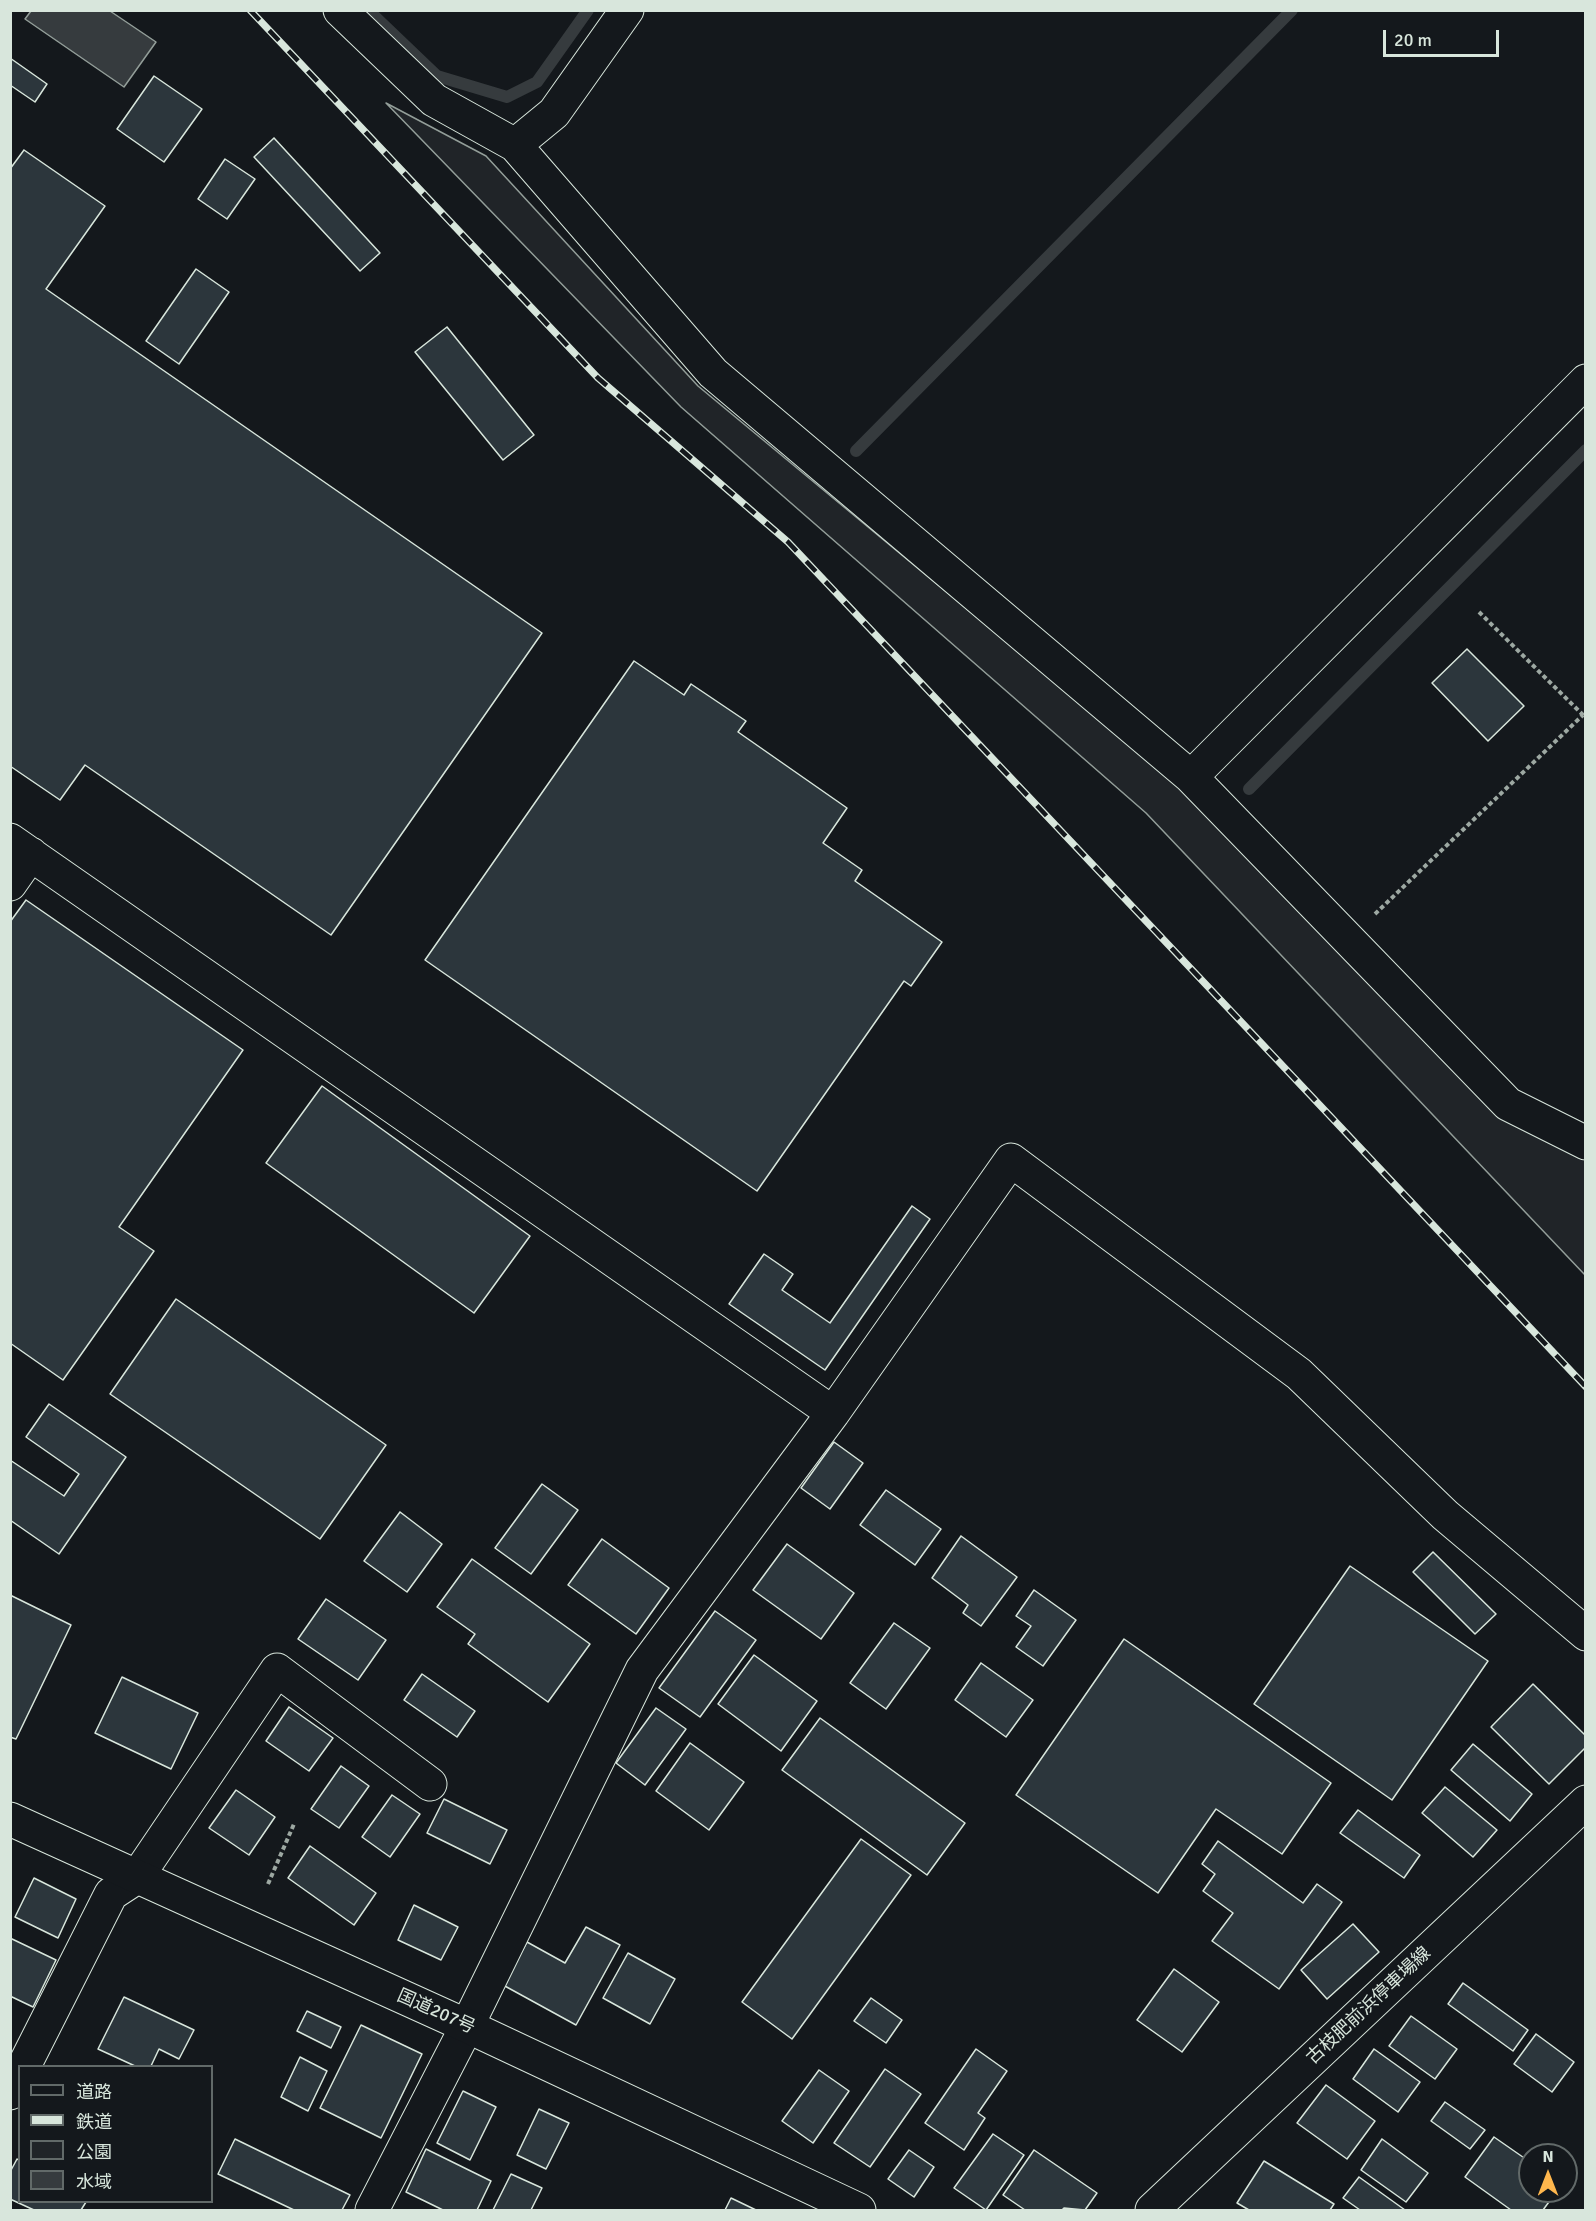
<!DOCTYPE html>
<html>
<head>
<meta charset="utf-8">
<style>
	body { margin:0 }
	#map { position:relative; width:1596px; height:2221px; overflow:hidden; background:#14181c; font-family:Signika,"Noto Sans JP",sans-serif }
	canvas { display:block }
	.frame { position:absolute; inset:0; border:12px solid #d8e6dc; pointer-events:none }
	.legend { position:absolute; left:18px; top:2065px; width:195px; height:138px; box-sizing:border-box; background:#14181c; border:2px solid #626a69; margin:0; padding:8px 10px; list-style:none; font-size:18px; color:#d8e6dc }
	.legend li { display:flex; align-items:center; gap:12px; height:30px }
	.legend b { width:30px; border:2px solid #626a69 }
	.north { position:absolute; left:1518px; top:2143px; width:60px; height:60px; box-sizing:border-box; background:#14181c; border:2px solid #626a69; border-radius:50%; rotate:0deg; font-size:16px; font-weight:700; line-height:24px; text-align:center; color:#d8e6dc }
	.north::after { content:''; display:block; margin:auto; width:21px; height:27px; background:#ffb74d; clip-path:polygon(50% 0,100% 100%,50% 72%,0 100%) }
	.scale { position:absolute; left:1383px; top:30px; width:116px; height:27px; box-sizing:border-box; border:3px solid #d8e6dc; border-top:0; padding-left:8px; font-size:18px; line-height:21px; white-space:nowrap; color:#d8e6dc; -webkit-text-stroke:4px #14181c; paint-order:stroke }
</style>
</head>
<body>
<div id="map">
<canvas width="1596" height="2221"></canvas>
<div class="frame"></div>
<ul class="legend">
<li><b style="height:8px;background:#14181c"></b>道路</li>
<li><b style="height:8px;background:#d8e6dc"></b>鉄道</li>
<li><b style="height:16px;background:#202428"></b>公園</li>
<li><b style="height:16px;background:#363b3e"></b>水域</li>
</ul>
<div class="north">N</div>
<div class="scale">20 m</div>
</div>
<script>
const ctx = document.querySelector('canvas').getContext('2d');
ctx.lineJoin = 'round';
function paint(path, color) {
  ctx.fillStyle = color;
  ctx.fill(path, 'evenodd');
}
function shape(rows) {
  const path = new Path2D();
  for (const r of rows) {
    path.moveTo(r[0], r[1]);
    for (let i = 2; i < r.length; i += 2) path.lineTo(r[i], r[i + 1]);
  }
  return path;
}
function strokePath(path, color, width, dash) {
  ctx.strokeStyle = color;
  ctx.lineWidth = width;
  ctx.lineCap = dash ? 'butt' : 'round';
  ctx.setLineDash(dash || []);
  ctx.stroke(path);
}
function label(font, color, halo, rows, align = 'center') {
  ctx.font = font + ' Signika,"Noto Sans JP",sans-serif';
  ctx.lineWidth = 4.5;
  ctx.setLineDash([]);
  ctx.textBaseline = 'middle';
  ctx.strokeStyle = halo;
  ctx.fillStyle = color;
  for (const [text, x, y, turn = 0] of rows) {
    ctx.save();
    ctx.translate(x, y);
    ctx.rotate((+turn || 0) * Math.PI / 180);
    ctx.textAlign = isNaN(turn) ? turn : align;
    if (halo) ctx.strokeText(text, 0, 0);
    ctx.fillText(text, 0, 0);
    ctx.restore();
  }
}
const green = shape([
	[386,103,486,156,698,386,1196,799,1585,1156,1585,1275,1146,813,681,407,386,103]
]);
const water = shape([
	[31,11,110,11,156,42,124,87,25,19,31,11]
]);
const stream = shape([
	[368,10,437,76,507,97,537,82,588,10],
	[856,451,1292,10],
	[1249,789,1586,450]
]);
const building = shape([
	[10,58,47,84,35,102,10,85,10,58],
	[154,76,202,109,164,162,117,129,154,76],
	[274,138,380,253,360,271,254,157,274,138],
	[24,150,105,206,46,289,542,633,331,935,85,765,60,800,10,766,10,169,24,150],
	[225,159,255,179,227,219,198,199,225,159],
	[196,269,229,292,179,364,146,341,196,269],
	[447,327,534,435,503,460,415,352,447,327],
	[1467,649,1524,706,1488,741,1432,683,1467,649],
	[634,661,684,695,691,684,746,721,738,732,847,808,823,843,862,870,855,881,942,942,911,986,904,981,757,1191,425,960,634,661],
	[26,900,243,1050,119,1227,154,1251,63,1380,10,1343,10,922,26,900],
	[322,1086,530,1236,474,1313,266,1163,322,1086],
	[912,1206,930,1219,825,1370,729,1304,764,1254,793,1274,782,1290,830,1323,912,1206],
	[176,1299,386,1445,320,1539,110,1394,176,1299],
	[49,1404,126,1457,59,1554,10,1520,10,1460,64,1496,79,1474,26,1437,49,1404],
	[834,1442,863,1463,830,1509,801,1488,834,1442],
	[542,1484,578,1510,531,1574,495,1548,542,1484],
	[886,1490,941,1529,915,1565,860,1525,886,1490],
	[400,1512,442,1544,407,1592,364,1561,400,1512],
	[961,1536,1017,1577,981,1626,963,1613,968,1605,932,1578,961,1536],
	[602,1539,669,1588,636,1634,568,1585,602,1539],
	[787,1544,854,1593,821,1639,753,1590,787,1544],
	[1433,1552,1496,1614,1475,1634,1413,1572,1433,1552],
	[472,1559,590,1644,548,1702,468,1644,475,1634,437,1607,472,1559],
	[1350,1566,1488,1661,1392,1800,1254,1704,1350,1566],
	[1034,1590,1076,1620,1043,1666,1016,1647,1031,1626,1016,1616,1034,1590],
	[10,1595,71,1625,16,1739,10,1737,10,1595],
	[326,1599,386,1640,358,1680,298,1639,326,1599],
	[715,1611,756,1640,700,1717,659,1688,715,1611],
	[894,1623,930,1648,886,1709,850,1683,894,1623],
	[1124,1639,1331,1783,1282,1854,1216,1809,1158,1893,1016,1795,1124,1639],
	[754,1655,817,1701,781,1751,718,1704,754,1655],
	[981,1663,1033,1700,1006,1737,955,1700,981,1663],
	[422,1674,475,1711,457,1737,404,1700,422,1674],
	[122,1677,198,1713,171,1769,95,1733,122,1677],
	[1533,1684,1586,1736,1586,1747,1549,1784,1491,1727,1533,1684],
	[289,1707,333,1738,309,1771,266,1741,289,1707],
	[656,1708,686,1729,645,1785,616,1763,656,1708],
	[820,1718,965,1823,927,1875,782,1770,820,1718],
	[690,1743,744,1782,709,1830,656,1791,690,1743],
	[1473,1744,1532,1794,1510,1821,1451,1770,1473,1744],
	[341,1766,369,1786,339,1828,311,1809,341,1766],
	[1445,1787,1497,1830,1473,1857,1422,1813,1445,1787],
	[236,1790,275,1817,249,1855,209,1828,236,1790],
	[392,1795,420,1814,390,1857,362,1837,392,1795],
	[444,1799,507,1830,490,1864,427,1833,444,1799],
	[1358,1810,1420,1855,1404,1878,1340,1833,1358,1810],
	[861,1839,911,1875,792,2039,742,2002,861,1839],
	[1218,1841,1303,1903,1317,1884,1342,1902,1279,1989,1212,1941,1233,1913,1203,1891,1215,1874,1202,1864,1218,1841],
	[310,1846,376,1893,354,1925,288,1878,310,1846],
	[34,1878,76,1899,58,1938,15,1917,34,1878],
	[414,1905,458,1927,441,1960,398,1940,414,1905],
	[1353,1924,1379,1952,1327,1999,1301,1970,1353,1924],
	[586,1927,620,1945,576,2025,503,1985,527,1942,565,1963,586,1927],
	[10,1938,56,1960,33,2007,10,1996,10,1938],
	[628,1953,675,1979,650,2024,603,1998,628,1953],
	[1174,1969,1219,2002,1182,2052,1137,2020,1174,1969],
	[1463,1983,1528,2030,1513,2051,1448,2004,1463,1983],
	[124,1997,194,2030,179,2059,159,2049,151,2066,135,2066,98,2049,124,1997],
	[871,1998,902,2020,886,2043,854,2021,871,1998],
	[307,2011,341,2027,331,2048,297,2031,307,2011],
	[1411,2016,1457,2049,1435,2079,1389,2046,1411,2016],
	[361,2025,422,2054,381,2138,320,2108,361,2025],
	[1536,2034,1574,2062,1552,2092,1514,2064,1536,2034],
	[976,2049,1007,2071,978,2113,985,2118,964,2150,925,2123,976,2049],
	[1374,2049,1420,2082,1398,2112,1353,2079,1374,2049],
	[300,2057,327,2071,308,2111,281,2097,300,2057],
	[885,2069,921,2094,870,2167,834,2143,885,2069],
	[819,2070,849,2091,813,2143,782,2121,819,2070],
	[1326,2085,1375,2121,1347,2159,1297,2123,1326,2085],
	[463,2091,496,2107,470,2160,437,2143,463,2091],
	[1445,2102,1485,2130,1470,2149,1431,2121,1445,2102],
	[539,2109,569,2123,546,2169,517,2155,539,2109],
	[993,2134,1024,2155,986,2210,954,2188,993,2134],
	[1494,2137,1530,2162,1530,2191,1557,2191,1543,2210,1511,2210,1465,2177,1494,2137],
	[235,2139,350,2195,342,2210,294,2210,218,2174,235,2139],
	[1382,2139,1428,2173,1406,2202,1361,2170,1382,2139],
	[426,2149,491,2181,477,2210,443,2210,406,2192,426,2149],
	[909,2150,934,2167,914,2197,888,2179,909,2150],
	[1034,2150,1097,2193,1085,2210,1064,2208,1062,2210,1025,2210,1003,2195,1034,2150],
	[17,2159,20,2161,20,2202,86,2202,81,2210,34,2210,10,2199,10,2172,17,2159],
	[1264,2161,1334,2204,1330,2210,1249,2210,1237,2203,1264,2161],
	[511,2174,542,2188,531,2210,493,2210,511,2174],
	[1359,2177,1405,2210,1360,2210,1343,2198,1359,2177],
	[731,2198,756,2210,725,2210,731,2198]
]);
const path = shape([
	[1479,612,1586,718],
	[1375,914,1583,715],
	[268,1884,294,1824]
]);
const minor = shape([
	[340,10,434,100,515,145,713,373,1191,777,1508,1104,1586,1143],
	[515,145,554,113,627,10],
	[1191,777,1586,381],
	[10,840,833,1413],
	[10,884,31,854],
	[24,2066,111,1894,137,1877,277,1670,430,1784],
	[10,2093,20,2075],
	[372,2210,467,2026,642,1670,833,1413,1011,1160,1299,1374,1445,1515,1586,1634]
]);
const major = shape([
	[1152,2210,1586,1802]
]);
const highway = shape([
	[10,1819,467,2026,859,2210]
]);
const rail = shape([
	[250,10,598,378,788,542,1586,1387]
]);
const streetNames = [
	["古枝肥前浜停車場線",1369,2006,-43],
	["国道207号",436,2012,24]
];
paint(green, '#202428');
strokePath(green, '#939e99', 1.5);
paint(water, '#363b3e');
strokePath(water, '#939e99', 1.5);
strokePath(stream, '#363b3e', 12);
paint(building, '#2c363c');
strokePath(building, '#d8e6dc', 1.5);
strokePath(minor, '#d8e6dc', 35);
strokePath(major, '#d8e6dc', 35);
strokePath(highway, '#d8e6dc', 35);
strokePath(path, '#9da8a2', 4, [4.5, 3]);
strokePath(minor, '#14181c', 33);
strokePath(major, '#14181c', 33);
strokePath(highway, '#14181c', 33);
strokePath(rail, '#d8e6dc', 7);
strokePath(rail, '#14181c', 4.5, [14]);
label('18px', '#d8e6dc', '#14181c', streetNames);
</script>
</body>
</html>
